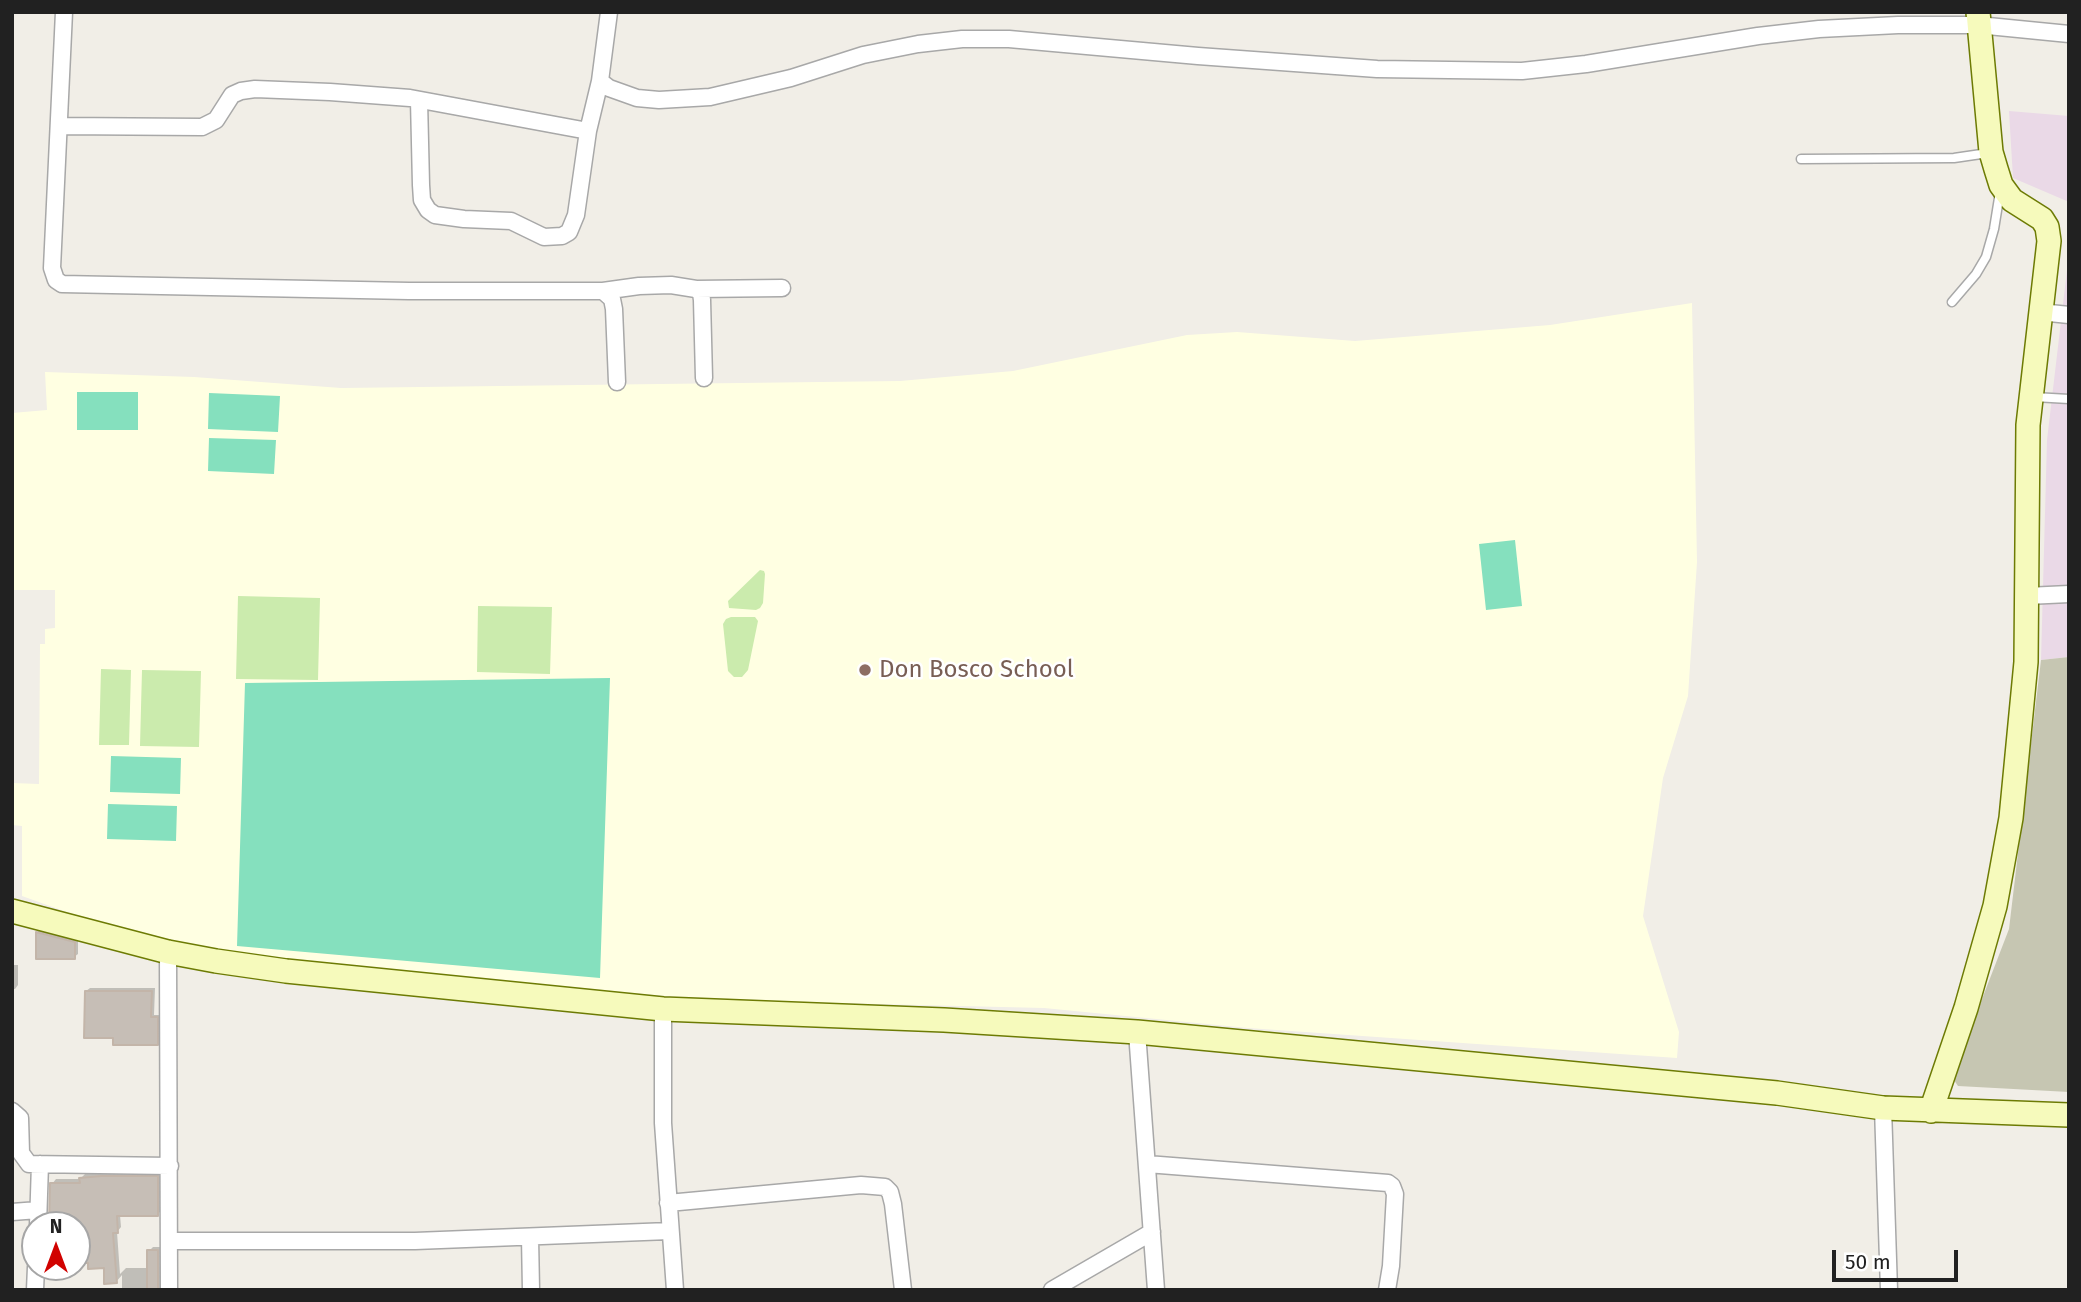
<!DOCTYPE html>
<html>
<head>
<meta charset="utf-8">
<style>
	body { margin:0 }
	#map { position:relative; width:2081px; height:1302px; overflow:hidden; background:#f1eee7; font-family:"Fira Sans",sans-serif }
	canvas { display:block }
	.frame { position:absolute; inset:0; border:14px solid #212121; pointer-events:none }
	.north { position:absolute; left:21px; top:1211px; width:70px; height:70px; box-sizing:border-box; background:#fff; border:2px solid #a6a6a6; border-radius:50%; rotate:0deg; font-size:19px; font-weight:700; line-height:28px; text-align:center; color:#212121 }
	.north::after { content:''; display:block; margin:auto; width:24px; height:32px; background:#d10200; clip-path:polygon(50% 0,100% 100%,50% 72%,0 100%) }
	.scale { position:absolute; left:1832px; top:1250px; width:126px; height:32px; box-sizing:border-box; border:4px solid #212121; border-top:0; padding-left:9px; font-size:21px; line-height:24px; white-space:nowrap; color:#212121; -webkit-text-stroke:5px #fff; paint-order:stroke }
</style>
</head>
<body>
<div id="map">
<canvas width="2081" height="1302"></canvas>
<div class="frame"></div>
<div class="north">N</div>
<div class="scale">50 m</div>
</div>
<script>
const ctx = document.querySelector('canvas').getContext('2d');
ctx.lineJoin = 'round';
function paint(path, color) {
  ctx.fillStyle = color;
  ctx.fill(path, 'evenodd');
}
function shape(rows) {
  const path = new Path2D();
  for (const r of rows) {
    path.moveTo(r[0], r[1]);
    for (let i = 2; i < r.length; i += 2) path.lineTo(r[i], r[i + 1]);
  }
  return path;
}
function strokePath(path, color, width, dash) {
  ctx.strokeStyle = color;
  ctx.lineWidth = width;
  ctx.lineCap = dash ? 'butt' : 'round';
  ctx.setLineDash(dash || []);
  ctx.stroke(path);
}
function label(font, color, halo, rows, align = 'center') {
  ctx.font = font + ' "Fira Sans",sans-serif';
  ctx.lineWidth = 5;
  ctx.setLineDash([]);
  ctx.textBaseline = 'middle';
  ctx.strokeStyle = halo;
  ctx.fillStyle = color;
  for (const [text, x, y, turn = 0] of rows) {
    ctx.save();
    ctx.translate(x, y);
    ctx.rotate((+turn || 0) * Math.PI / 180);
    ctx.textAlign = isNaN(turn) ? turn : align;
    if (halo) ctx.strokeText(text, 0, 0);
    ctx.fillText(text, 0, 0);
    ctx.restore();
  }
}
const industrial = shape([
	[2009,111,2069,116,2069,202,2013,178],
	[2069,253,2069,657,2041,660,2047,440]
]);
const education = shape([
	[1692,303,1697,562,1688,696,1663,778,1643,916,1679,1032,1677,1058,1248,1028,1044,1008,711,1000,304,964,185,946,103,925,22,896,22,826,12,825,12,783,39,784,40,644,45,644,45,629,55,628,55,590,12,590,12,413,47,410,45,372,194,377,341,388,900,381,1013,371,1187,335,1237,332,1355,341,1550,325]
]);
const construction = shape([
	[2069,657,2069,1092,1958,1086,1952,1077,2009,929,2041,660]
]);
const grass = shape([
	[760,570,764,571,765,574,763,603,760,608,756,610,729,608,728,601],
	[238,596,320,598,318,680,236,679],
	[478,606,552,607,550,674,477,672],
	[731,617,755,617,758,621,748,670,742,677,734,677,728,671,723,624,726,619],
	[101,669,131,670,129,745,99,745],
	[142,670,201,671,199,747,140,746]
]);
const pitch = shape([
	[77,392,138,392,138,430,77,430],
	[209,393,280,396,278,432,208,429],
	[209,438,276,440,274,474,208,471],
	[1515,540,1522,606,1486,610,1479,544],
	[610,678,600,978,237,946,245,683],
	[111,756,181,758,180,794,110,792],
	[108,804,177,806,176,841,107,839]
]);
const shadow = shape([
	[41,929,78,939,78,954,74,957,37,932],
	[12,965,18,965,18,985,15,989,12,989],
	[90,988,155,988,154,1015,161,1015,161,1040,157,1043,115,1036,86,991],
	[106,1172,161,1173,162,1210,158,1214,120,1215,121,1227,117,1232,120,1274,126,1268,149,1268,149,1251,153,1247,161,1247,163,1290,122,1290,122,1275,116,1282,105,1266,89,1261,77,1261,77,1225,51,1225,52,1184,56,1179,80,1179,85,1174]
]);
const building = shape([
	[36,932,75,942,75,959,36,959,36,932],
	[85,991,152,991,151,1017,158,1017,158,1045,113,1045,113,1038,84,1038,85,991],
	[101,1176,158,1176,158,1216,117,1216,118,1233,113,1233,117,1283,104,1284,104,1268,88,1269,88,1263,77,1263,77,1225,49,1225,50,1183,80,1183,79,1178,101,1176],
	[147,1250,158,1250,158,1290,147,1290,147,1250]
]);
const lane = shape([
	[1801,159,1954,158,1988,153],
	[1952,302,1976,274,1986,257,1994,229,2000,192],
	[2034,397,2069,399]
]);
const street = shape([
	[64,12,52,268,56,280,62,284,409,291,603,291,612,299,614,309,617,382],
	[600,81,609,88,637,98,659,100,710,97,791,78,863,55,918,44,962,39,1009,39,1198,56,1377,69,1522,71,1586,64,1758,36,1819,29,1898,25,1978,25,2069,34],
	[419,100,421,185,422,200,428,210,435,215,464,219,511,221,544,237,562,236,569,232,576,215,588,131,600,81,609,12],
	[59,126,202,127,216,120,232,95,241,91,255,89,330,92,410,98,588,131],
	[696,289,782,288],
	[603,291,639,286,671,285,696,289,701,293,702,300,704,378],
	[2040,312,2069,315],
	[2027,596,2069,594],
	[168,952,169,1290],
	[663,1009,663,1123,675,1290],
	[1137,1032,1156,1290],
	[1883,1108,1889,1290],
	[12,1111,20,1118,21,1153,29,1164,170,1166],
	[1147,1164,1388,1183,1392,1186,1395,1194,1391,1266,1387,1290],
	[668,1203,861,1185,885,1187,890,1192,893,1204,903,1290],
	[12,1212,38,1210],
	[38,1225,40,1164],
	[530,1237,531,1290],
	[170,1241,415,1241,669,1231],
	[35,1290,36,1267],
	[1052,1290,1152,1232]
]);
const secondary = shape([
	[12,911,168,952,216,961,286,971,663,1009,944,1020,1137,1032,1777,1093,1883,1108,2069,1115],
	[1931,1111,1966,1008,1995,906,2011,818,2026,662,2028,425,2049,241,2047,227,2042,219,2012,200,2001,185,1996,169,1991,152,1978,12]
]);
const markers = [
	[865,670,7,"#8d6e63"]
];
const educationNames = [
	["Don Bosco School",879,670]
];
paint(industrial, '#ead9e7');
paint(education, '#ffffe2');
paint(construction, '#c6c6b2');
paint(grass, '#cbebad');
paint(pitch, '#85e0be');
paint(shadow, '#0003');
paint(building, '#c6beb6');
strokePath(building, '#c3b5a9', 2);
strokePath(lane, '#a8a8a8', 11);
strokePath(street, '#a8a8a8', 19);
strokePath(secondary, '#6d7b04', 26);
strokePath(lane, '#fff', 8);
strokePath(street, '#fff', 16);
strokePath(secondary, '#f6fabc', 23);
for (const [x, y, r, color] of markers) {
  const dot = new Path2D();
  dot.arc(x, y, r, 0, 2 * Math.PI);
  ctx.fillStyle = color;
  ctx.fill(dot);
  strokePath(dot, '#fff', 2.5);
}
label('24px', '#785e54', '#fff', educationNames, 'left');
</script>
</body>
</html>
